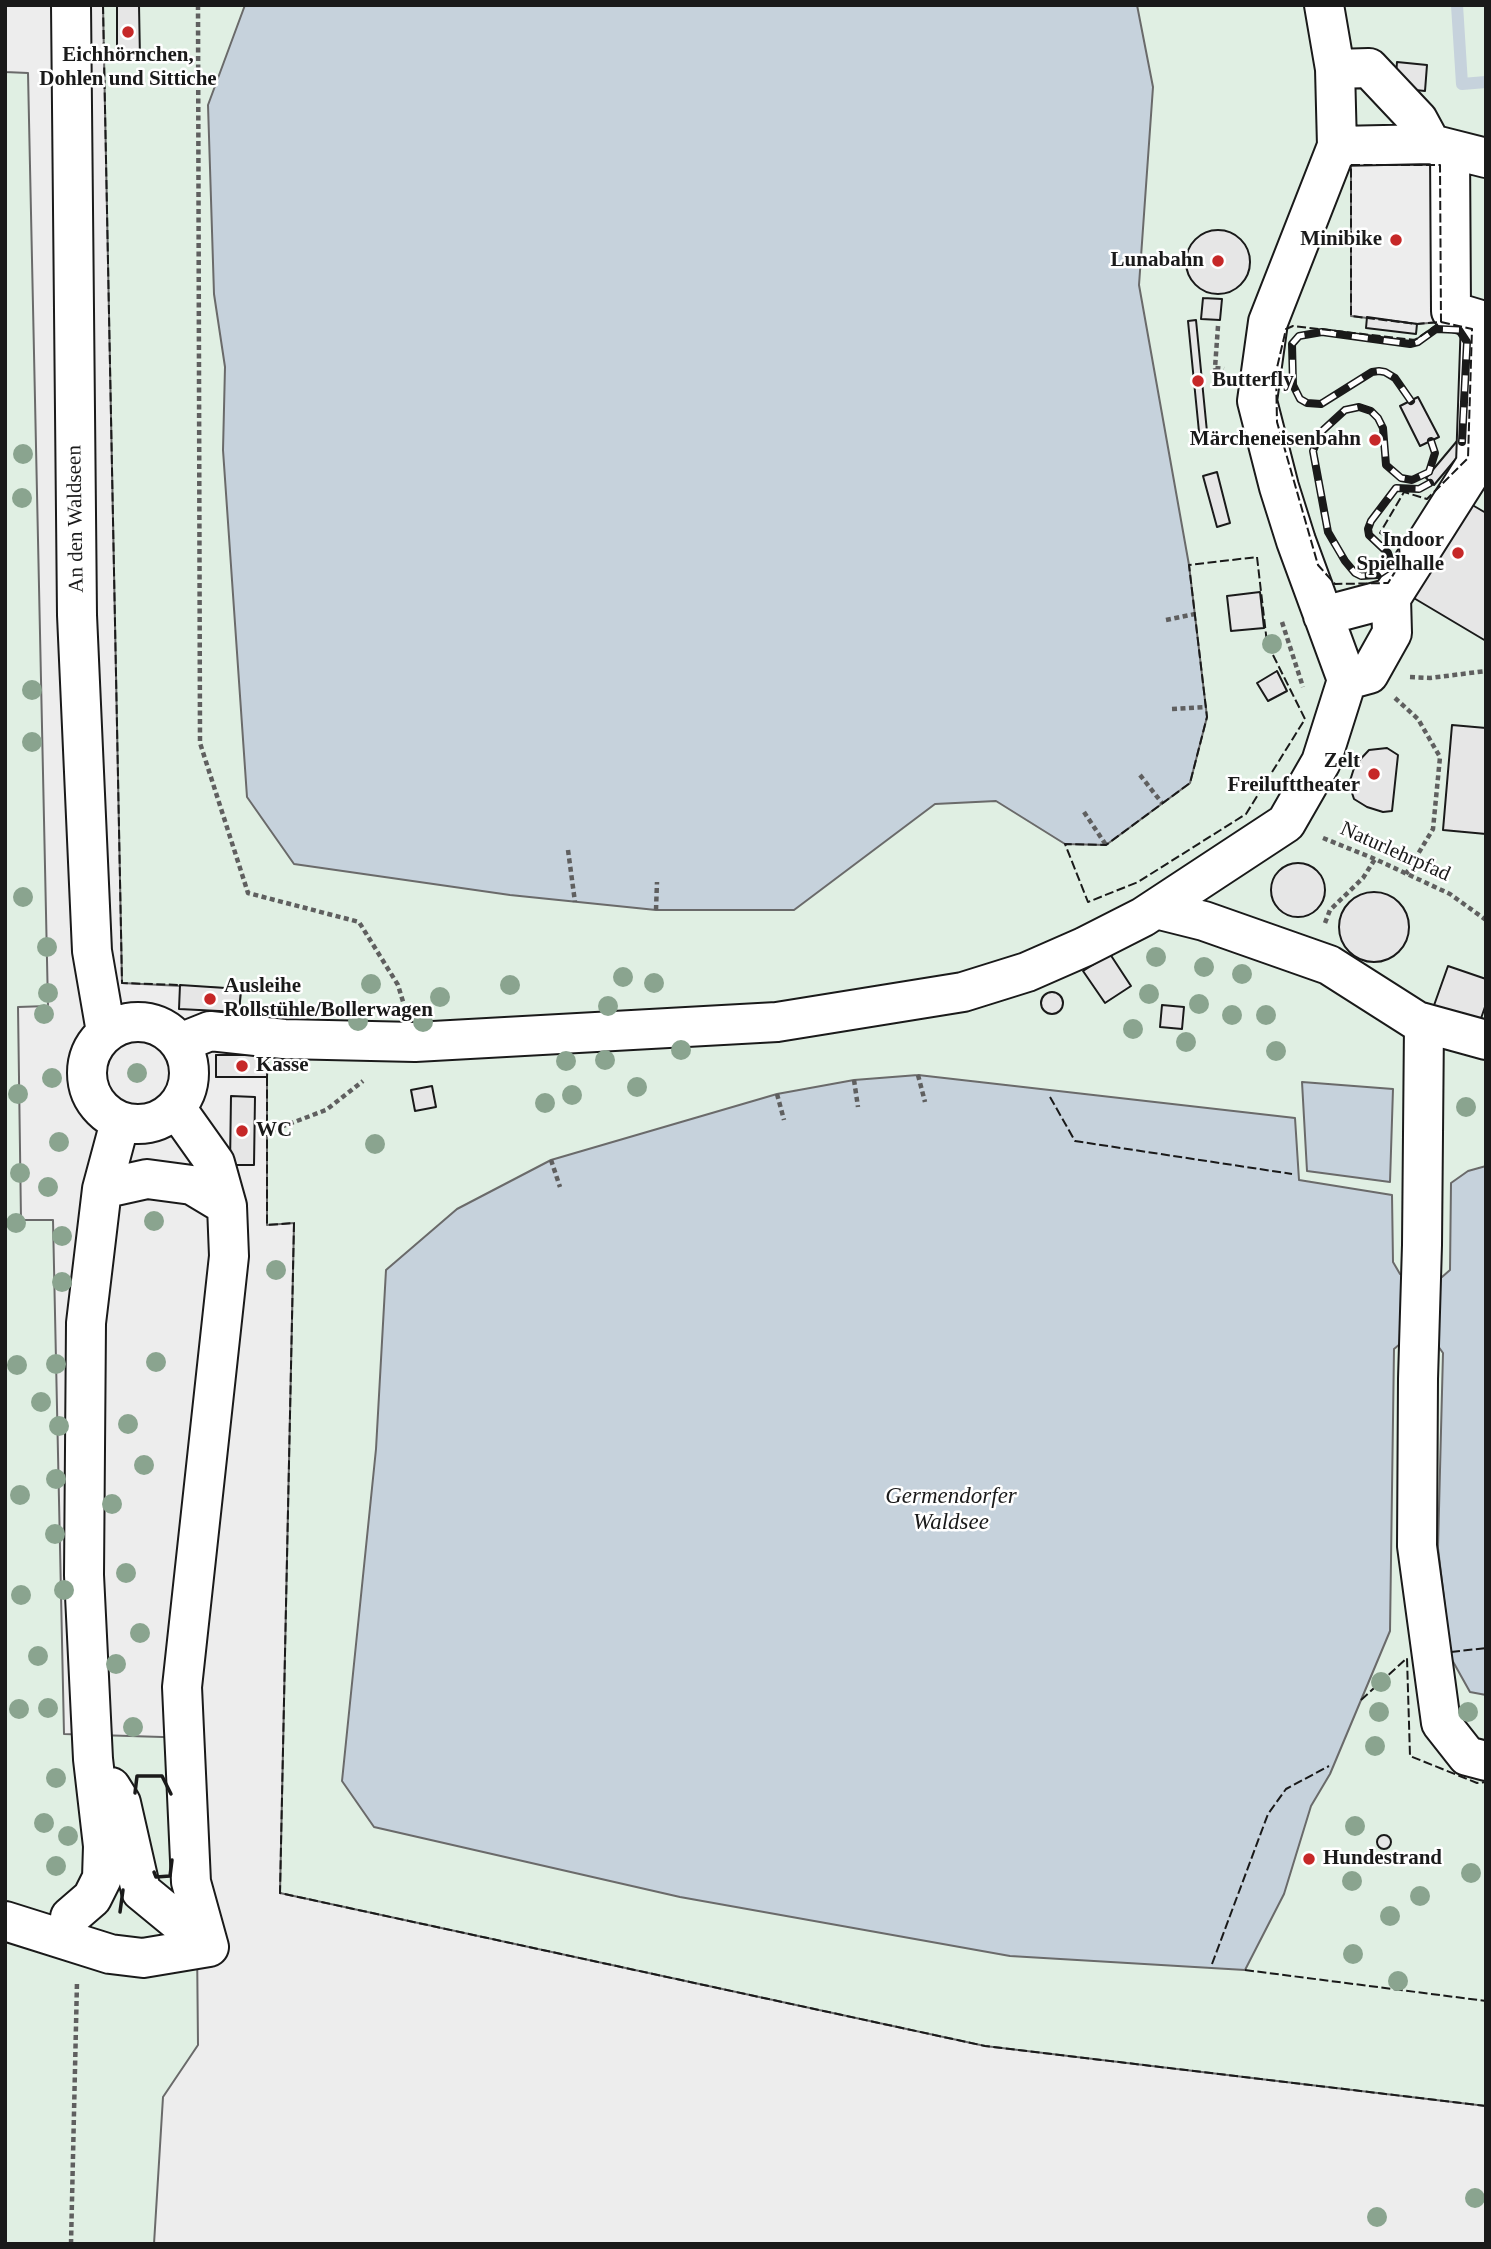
<!DOCTYPE html>
<html>
<head>
<meta charset="utf-8">
<style>
	body { margin:0 }
	#map { position:relative; width:1491px; height:2249px; overflow:hidden; background:#fff; font-family:"Times New Roman",serif }
	canvas { display:block }
	.frame { position:absolute; inset:0; border:7px solid #1a1a1a; pointer-events:none }
</style>
</head>
<body>
<div id="map">
<canvas width="1491" height="2249"></canvas>
<div class="frame"></div>
</div>
<script>
const ctx = document.querySelector('canvas').getContext('2d');
ctx.lineJoin = 'round';
function paint(path, color) {
  ctx.fillStyle = color;
  ctx.fill(path, 'evenodd');
}
function shape(rows) {
  const path = new Path2D();
  for (const r of rows) {
    if (r.length === 3) {
      path.moveTo(r[0] + r[2], r[1]);
      path.arc(r[0], r[1], r[2], 0, 2 * Math.PI);
      continue;
    }
    path.moveTo(r[0], r[1]);
    for (let i = 2; i < r.length; i += 2) path.lineTo(r[i], r[i + 1]);
  }
  return path;
}
function strokePath(path, color, width, dash) {
  ctx.strokeStyle = color;
  ctx.lineWidth = width;
  ctx.lineCap = dash ? 'butt' : 'round';
  ctx.setLineDash(dash || []);
  ctx.stroke(path);
}
function label(font, color, halo, rows, align = 'center') {
  ctx.font = font + ' "Times New Roman",serif';
  ctx.lineWidth = 5;
  ctx.setLineDash([]);
  ctx.textBaseline = 'middle';
  ctx.strokeStyle = halo;
  ctx.fillStyle = color;
  for (const [text, x, y, turn = 0] of rows) {
    ctx.save();
    ctx.translate(x, y);
    ctx.rotate((+turn || 0) * Math.PI / 180);
    ctx.textAlign = isNaN(turn) ? turn : align;
    if (halo) ctx.strokeText(text, 0, 0);
    ctx.fillText(text, 0, 0);
    ctx.restore();
  }
}
const green = shape([
	[103,5,1486,5,1486,2244,5,2244,5,72,103,72,103,5]
]);
const parking = shape([
	[5,5,103,5,122,983,241,989,236,1055,216,1055,216,1077,267,1077,267,1225,294,1223,280,1893,985,2046,1486,2106,1486,2244,154,2244,163,2097,198,2045,195,1738,64,1734,53,1220,21,1220,18,1007,48,1006,28,73,5,72,5,5],
	[1351,165,1440,165,1441,322,1417,324,1351,316,1351,165]
]);
const water = shape([
	[245,5,1137,5,1153,87,1139,285,1189,565,1207,717,1190,783,1106,845,1065,844,996,801,935,804,794,910,656,910,510,895,294,864,247,797,223,450,225,367,214,294,208,105,245,5],
	[918,1075,1295,1118,1299,1180,1392,1195,1393,1262,1400,1274,1412,1277,1442,1277,1450,1270,1451,1183,1468,1171,1486,1166,1486,1695,1470,1692,1451,1658,1438,1548,1443,1353,1438,1346,1400,1344,1394,1349,1390,1631,1330,1774,1311,1806,1284,1894,1245,1970,1010,1956,680,1897,374,1827,342,1781,376,1449,386,1270,457,1209,551,1160,777,1094,854,1080,918,1075],
	[1302,1082,1393,1089,1390,1182,1307,1171,1302,1082]
]);
const stream = shape([
	[1457,5,1462,84,1486,82]
]);
const building = shape([
	[117,5,139,5,140,59,117,59,117,5],
	[1397,62,1427,65,1425,91,1395,88,1397,62],
	[1218,262,32],
	[1203,298,1222,299,1220,320,1201,319,1203,298],
	[1367,317,1417,324,1416,334,1366,328,1367,317],
	[1196,320,1208,442,1200,442,1188,321,1196,320],
	[1418,397,1439,437,1420,446,1400,406,1418,397],
	[1457,441,1465,448,1434,485,1426,478,1457,441],
	[1217,472,1230,523,1217,527,1203,476,1217,472],
	[1462,499,1486,513,1486,641,1407,594,1462,499],
	[1260,592,1264,628,1231,631,1227,596,1260,592],
	[1277,671,1287,691,1268,701,1257,683,1277,671],
	[1452,725,1486,728,1486,834,1443,830,1452,725],
	[1387,748,1398,755,1392,811,1383,812,1367,807,1354,799,1349,784,1355,765,1369,750,1387,748],
	[1298,890,27],
	[1374,927,35],
	[1110,954,1131,986,1105,1003,1083,971,1110,954],
	[1448,966,1486,979,1486,1004,1478,1027,1432,1011,1448,966],
	[180,985,241,989,239,1012,179,1009,180,985],
	[1052,1003,11],
	[1162,1005,1184,1007,1182,1029,1160,1027,1162,1005],
	[216,1055,268,1055,267,1077,216,1077,216,1055],
	[432,1086,436,1107,415,1111,411,1090,432,1086],
	[231,1096,255,1097,254,1165,230,1165,231,1096],
	[1384,1842,7]
]);
const path = shape([
	[198,5,200,743,248,893,359,922,398,985,404,1005],
	[1218,326,1215,368,1224,369],
	[1215,368,1218,384],
	[1166,620,1195,614],
	[1282,622,1303,687],
	[1410,677,1430,678,1486,671],
	[1395,698,1418,719,1440,757,1433,829,1406,874],
	[1172,709,1207,707],
	[1140,775,1162,803],
	[1084,812,1106,845],
	[1323,838,1375,859,1450,894,1486,920],
	[568,850,575,902],
	[656,910,657,882],
	[1325,923,1330,910,1363,878,1375,859],
	[918,1075,925,1102],
	[854,1080,858,1107],
	[777,1094,784,1120],
	[273,1130,326,1110,363,1081],
	[551,1160,560,1187],
	[71,2244,77,1982]
]);
const minor = shape([
	[71,5,77,615,92,951,106,1032],
	[1335,69,1369,68,1418,120,1431,144],
	[1337,146,1431,144,1486,158],
	[1323,616,1391,598],
	[1347,680,1369,674,1392,633,1391,598,1476,464,1481,320,1451,311,1450,149],
	[1156,909,1204,921,1329,965,1417,1021,1486,1040],
	[138,1073,51],
	[1424,1024,1422,1245,1418,1379,1417,1546,1441,1723,1467,1756,1486,1761],
	[180,1043,210,1031,284,1039,415,1042,777,1022,963,992,1027,972,1084,947,1143,917,1286,823,1321,762,1347,680,1296,541,1279,487,1257,401,1268,322,1337,146,1335,69,1324,5],
	[176,1108,215,1163,227,1206,229,1256,182,1687,191,1882,209,1947],
	[102,1189,147,1179,192,1185,227,1206],
	[111,1787,121,1803,141,1891,209,1947],
	[70,1917,92,1898,102,1878,103,1846,93,1759,84,1575,86,1323,102,1189,120,1122],
	[5,1921,110,1954,143,1958,209,1947]
]);
const rail = shape([
	[1411,401,1395,378,1385,372,1379,371,1372,372,1321,404,1307,403,1300,399,1293,385,1292,344,1299,336,1322,332,1410,344,1418,342,1436,329,1459,330,1467,342,1462,442],
	[1430,483,1419,489,1396,488,1371,521,1368,529,1369,535,1388,553,1391,562,1390,567,1378,575,1361,576,1355,573,1345,561,1328,532,1313,451,1321,432,1345,410,1359,407,1371,411,1378,418,1383,428,1386,465,1401,478,1412,480,1429,472,1435,453,1431,441]
]);
const fence = shape([
	[103,5,122,983,180,985],
	[1351,165,1440,165,1441,322,1417,324,1351,316,1351,165],
	[1441,322,1472,329,1468,458,1427,499,1404,492,1380,533,1399,545,1400,564,1388,583,1335,584,1318,565,1277,422,1276,372,1286,329,1293,326,1415,340,1441,322],
	[1257,557,1267,643,1305,719,1246,814,1138,882,1088,902,1065,844,1106,845,1190,783,1207,717,1189,565,1257,557],
	[267,1077,267,1225,294,1223,280,1893,985,2046,1486,2106],
	[1050,1097,1075,1141,1292,1174],
	[1451,1652,1486,1648],
	[1361,1700,1407,1658,1410,1756,1477,1783,1486,1782],
	[1212,1964,1268,1814,1286,1789,1329,1766],
	[1245,1970,1486,2001]
]);
const wall = shape([
	[135,1793,137,1776,162,1776,171,1794],
	[154,1872,156,1877,170,1876,172,1860],
	[120,1912,123,1890]
]);
const trees = [
	[23,454],
	[22,498],
	[1272,644],
	[32,690],
	[32,742],
	[23,897],
	[47,947],
	[1156,957],
	[1204,967],
	[1242,974],
	[623,977],
	[654,983],
	[371,984],
	[510,985],
	[48,993],
	[1149,994],
	[440,997],
	[1199,1004],
	[608,1006],
	[44,1014],
	[1232,1015],
	[1266,1015],
	[358,1021],
	[423,1022],
	[1133,1029],
	[1186,1042],
	[681,1050],
	[1276,1051],
	[605,1060],
	[566,1061],
	[137,1073],
	[52,1078],
	[637,1087],
	[18,1094],
	[572,1095],
	[545,1103],
	[1466,1107],
	[59,1142],
	[375,1144],
	[20,1173],
	[48,1187],
	[154,1221],
	[16,1223],
	[62,1236],
	[276,1270],
	[62,1282],
	[156,1362],
	[56,1364],
	[17,1365],
	[41,1402],
	[128,1424],
	[59,1426],
	[144,1465],
	[56,1479],
	[20,1495],
	[112,1504],
	[55,1534],
	[126,1573],
	[64,1590],
	[21,1595],
	[140,1633],
	[38,1656],
	[116,1664],
	[1381,1682],
	[48,1708],
	[19,1709],
	[1379,1712],
	[1468,1712],
	[133,1727],
	[1375,1746],
	[56,1778],
	[44,1823],
	[1355,1826],
	[68,1836],
	[56,1866],
	[1471,1873],
	[1352,1881],
	[1420,1896],
	[1390,1916],
	[1353,1954],
	[1398,1981],
	[1475,2198],
	[1377,2217]
];
const markers = [
	[128,32,7,"#c62828"],
	[1396,240,7,"#c62828"],
	[1218,261,7,"#c62828"],
	[1198,381,7,"#c62828"],
	[1375,440,7,"#c62828"],
	[1458,553,7,"#c62828"],
	[1374,774,7,"#c62828"],
	[210,999,7,"#c62828"],
	[242,1066,7,"#c62828"],
	[242,1131,7,"#c62828"],
	[1309,1859,7,"#c62828"]
];
const poiNames = [
	["Eichhörnchen,",128,56,"center"],
	["Dohlen und Sittiche",128,80,"center"],
	["Minibike",1382,240],
	["Lunabahn",1204,261],
	["Butterfly",1212,381,"left"],
	["Märcheneisenbahn",1361,440],
	["Indoor",1444,541],
	["Spielhalle",1444,565],
	["Zelt",1360,762],
	["Freilufttheater",1360,786],
	["Ausleihe",224,987,"left"],
	["Rollstühle/Bollerwagen",224,1011,"left"],
	["Kasse",256,1066,"left"],
	["WC",256,1131,"left"],
	["Hundestrand",1323,1859,"left"]
];
const streetNames = [
	["An den Waldseen",76,519,-91],
	["Naturlehrpfad",1395,852,24]
];
const waterNames = [
	["Germendorfer",951,1497],
	["Waldsee",951,1523]
];
paint(green, '#e0efe3');
strokePath(green, '#6a6a6a', 2);
paint(parking, '#ededed');
strokePath(parking, '#6a6a6a', 2);
paint(water, '#c6d2dc');
strokePath(water, '#6a6a6a', 2);
strokePath(stream, '#c6d2dc', 12);
paint(building, '#e6e6e6');
strokePath(building, '#1a1a1a', 2);
strokePath(minor, '#1a1a1a', 42);
strokePath(path, '#5f5f5f', 4.5, [5, 3.5]);
strokePath(minor, '#fff', 38);
strokePath(rail, '#1a1a1a', 8);
strokePath(rail, '#fff', 5, [16]);
strokePath(fence, '#1a1a1a', 2, [9, 3.5]);
strokePath(wall, '#1a1a1a', 3.5);
ctx.fillStyle = '#8aa48f';
for (const [x, y] of trees) {
  ctx.beginPath();
  ctx.arc(x, y, 10, 0, 2 * Math.PI);
  ctx.fill();
}
for (const [x, y, r, color] of markers) {
  const dot = new Path2D();
  dot.arc(x, y, r, 0, 2 * Math.PI);
  ctx.fillStyle = color;
  ctx.fill(dot);
  strokePath(dot, '#fff', 2.5);
}
label('bold 21px', '#1a1a1a', '#fff', poiNames, 'right');
label('21px', '#1a1a1a', '#fff', streetNames);
label('italic 23px', '#1a1a1a', '#fff', waterNames);
</script>
</body>
</html>
